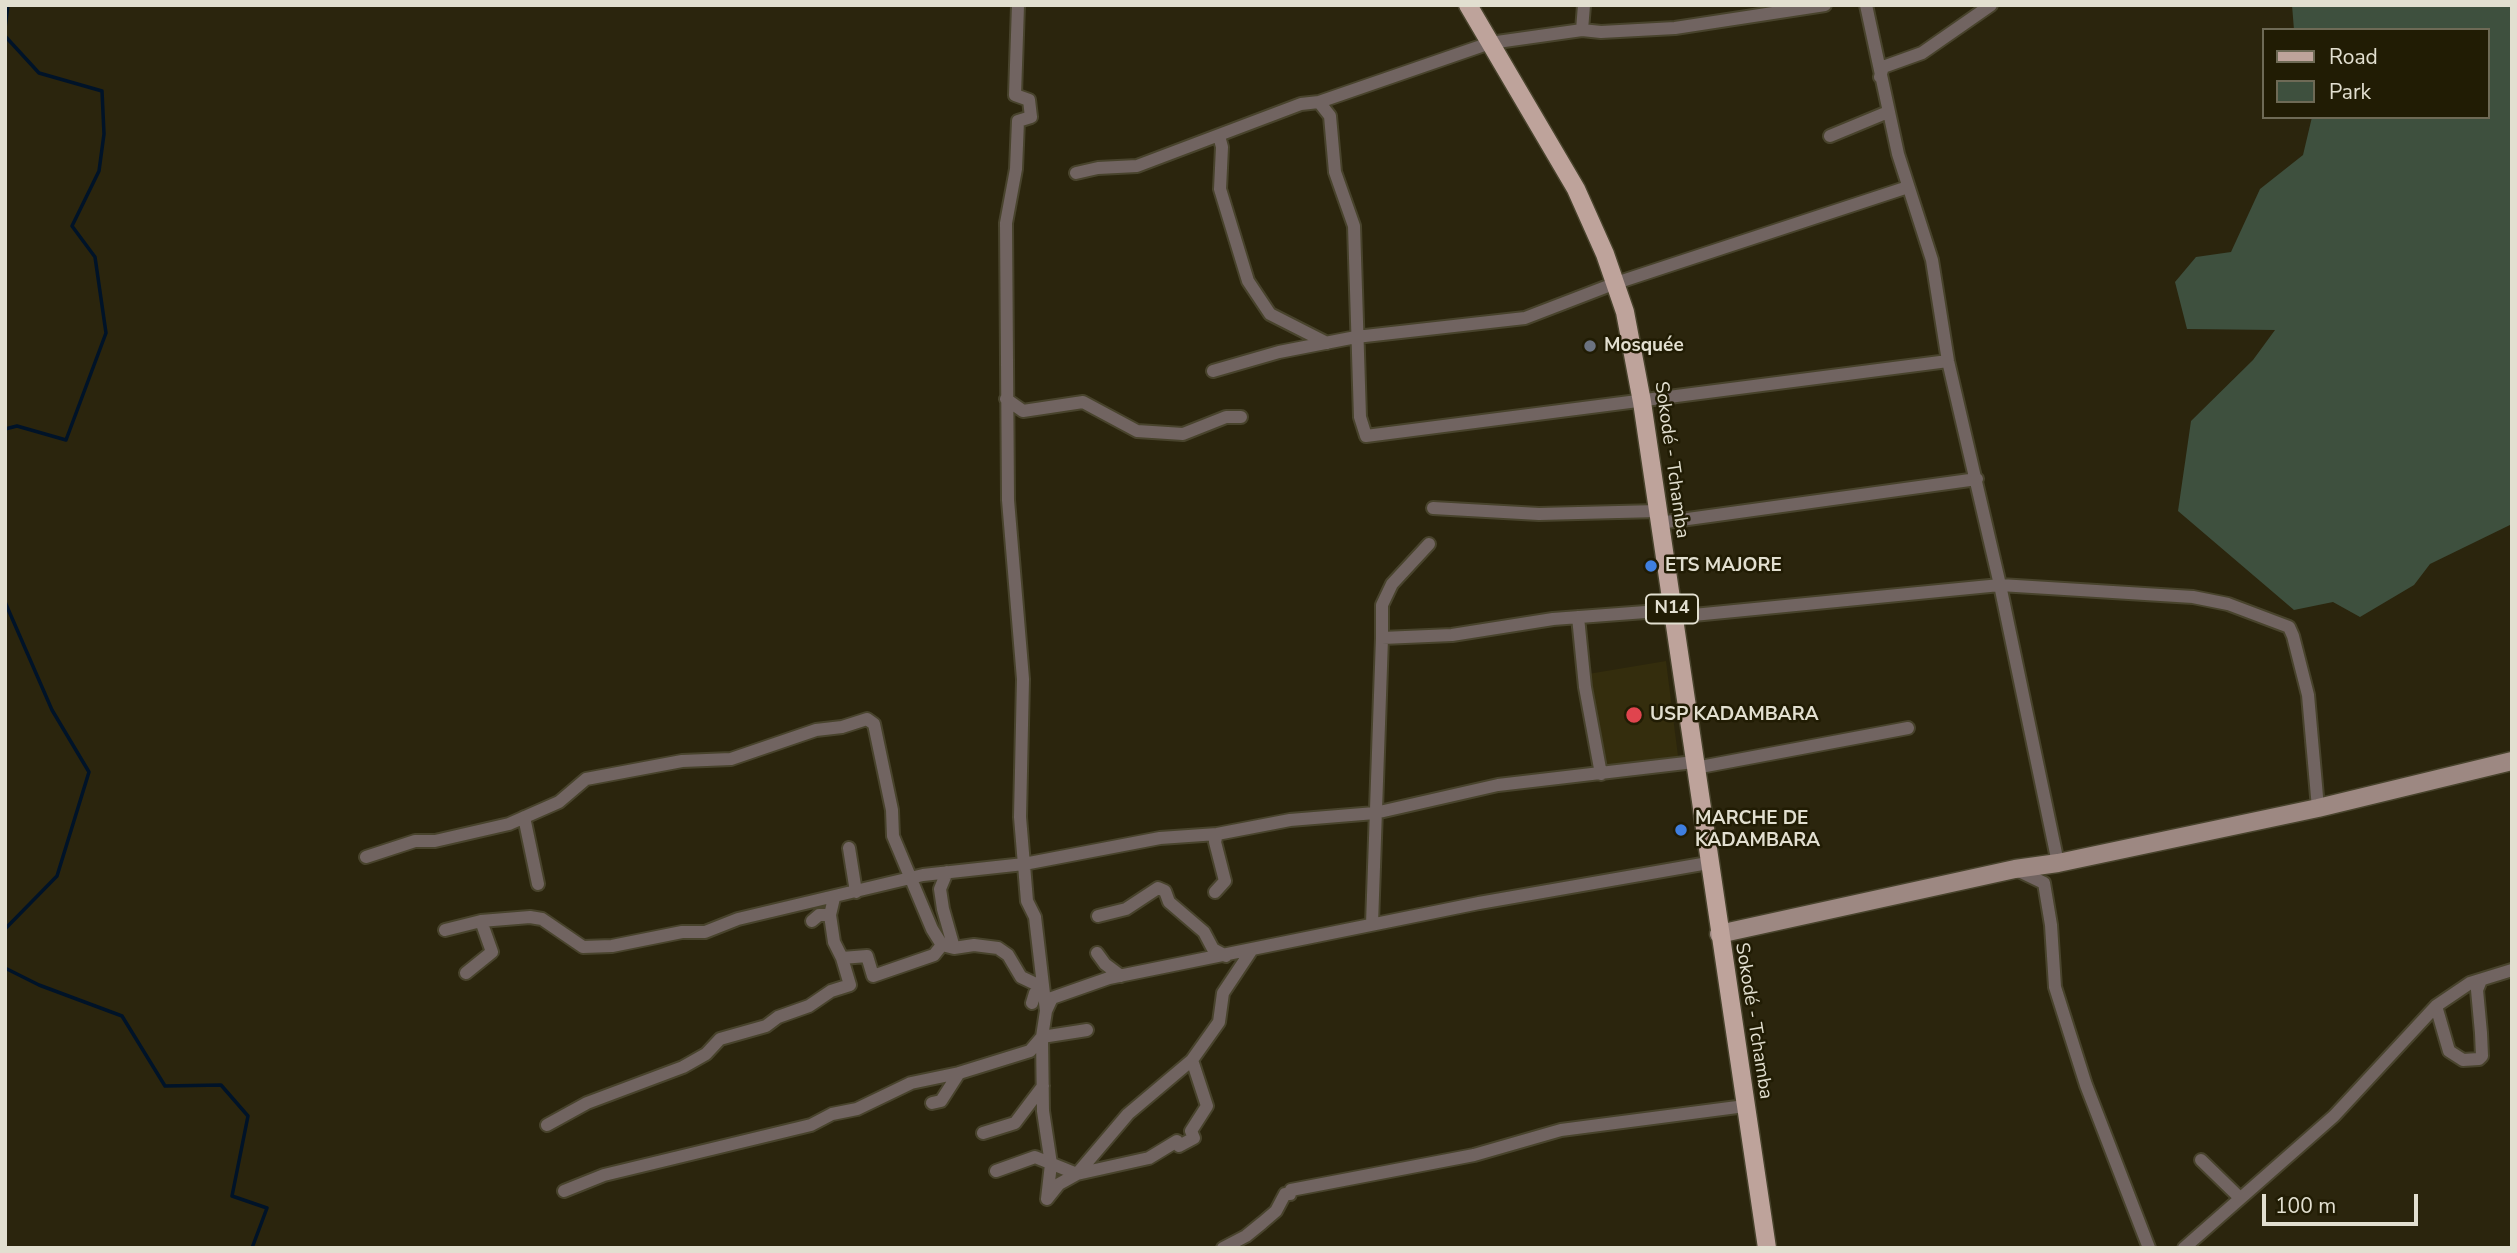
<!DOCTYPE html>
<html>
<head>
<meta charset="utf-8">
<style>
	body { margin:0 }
	#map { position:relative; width:2517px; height:1253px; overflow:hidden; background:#2b250d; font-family:"Nunito Sans",sans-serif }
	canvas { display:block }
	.frame { position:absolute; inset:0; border:7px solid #e2dfd0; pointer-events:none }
	.legend { position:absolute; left:2262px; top:28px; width:228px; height:91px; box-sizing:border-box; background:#211c04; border:2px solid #6e6a56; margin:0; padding:9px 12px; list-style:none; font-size:21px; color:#e2dfd0 }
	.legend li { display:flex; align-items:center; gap:14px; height:35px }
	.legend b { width:35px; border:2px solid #6e6a56 }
	.scale { position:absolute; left:2262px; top:1194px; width:156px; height:32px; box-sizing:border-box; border:4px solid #e2dfd0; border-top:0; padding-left:9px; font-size:21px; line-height:24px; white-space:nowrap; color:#e2dfd0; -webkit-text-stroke:5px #211c04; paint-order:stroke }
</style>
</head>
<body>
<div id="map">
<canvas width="2517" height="1253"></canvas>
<div class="frame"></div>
<ul class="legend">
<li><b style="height:9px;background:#bea39b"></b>Road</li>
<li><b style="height:19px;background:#3e503e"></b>Park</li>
</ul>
<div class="scale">100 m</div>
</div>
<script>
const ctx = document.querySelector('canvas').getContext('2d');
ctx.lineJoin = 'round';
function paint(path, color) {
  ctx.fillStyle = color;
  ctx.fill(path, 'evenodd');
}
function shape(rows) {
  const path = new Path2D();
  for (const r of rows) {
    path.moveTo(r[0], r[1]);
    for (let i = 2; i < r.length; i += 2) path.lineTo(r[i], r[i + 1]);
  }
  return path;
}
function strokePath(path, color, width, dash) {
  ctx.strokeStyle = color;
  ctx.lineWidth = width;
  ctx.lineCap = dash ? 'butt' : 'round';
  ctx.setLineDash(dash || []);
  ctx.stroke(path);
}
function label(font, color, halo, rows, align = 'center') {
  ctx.font = font + ' "Nunito Sans",sans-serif';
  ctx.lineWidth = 5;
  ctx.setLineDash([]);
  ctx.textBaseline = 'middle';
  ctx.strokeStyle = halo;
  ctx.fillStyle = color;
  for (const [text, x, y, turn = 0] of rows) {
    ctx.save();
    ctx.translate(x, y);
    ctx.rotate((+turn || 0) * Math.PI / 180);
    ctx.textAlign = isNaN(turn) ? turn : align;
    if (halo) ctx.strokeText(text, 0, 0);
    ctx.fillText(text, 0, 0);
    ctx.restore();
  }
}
const built = shape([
	[1666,661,1678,756,1604,768,1588,674]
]);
const green = shape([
	[2292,5,2512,5,2512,524,2430,564,2414,585,2360,617,2333,602,2294,610,2178,511,2191,421,2253,360,2275,330,2187,329,2175,282,2196,257,2231,252,2260,189,2303,155,2312,117,2487,117,2487,30,2294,30]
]);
const stream = shape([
	[5,28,8,5],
	[5,36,39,73,102,91,104,134,99,171,72,226,95,257,106,333,66,440,17,426,5,429],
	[5,602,52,710,89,772,57,876,5,929],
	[5,968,39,985,122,1016,165,1086,221,1085,248,1116,232,1196,267,1208,252,1248]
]);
const minor = shape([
	[1018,5,1015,95,1029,100,1031,117,1018,121,1016,169,1006,223,1008,500,1023,679,1020,817,1027,901,1035,917,1046,1011,1042,1037,1043,1111,1051,1164,1047,1199],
	[1866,5,1898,154,1932,260,1948,361,2000,585,2058,863],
	[1582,30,1584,5],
	[1880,77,1883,67,1922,53,1991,5],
	[1319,102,1490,43,1582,30,1601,32,1675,28,1825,5],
	[1219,136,1222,147,1220,189,1248,281,1270,314,1327,343],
	[1830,136,1888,112],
	[1076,173,1098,168,1137,166,1301,104,1319,102,1330,116,1335,172,1354,226,1360,417,1366,436,1948,361],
	[1213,371,1279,352,1356,337,1525,318,1616,283,1908,187],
	[1006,399,1023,411,1083,402,1137,431,1183,434,1226,417,1241,417],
	[1433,508,1539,514,1658,511],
	[1659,523,1977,479],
	[1578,617,1585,687,1601,774],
	[1673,617,2000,585,2193,597,2228,604,2289,627,2293,636,2308,695,2318,808],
	[1382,638,1382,605,1392,584,1429,544],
	[1695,768,1908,728],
	[524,817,538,884],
	[849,848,856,892],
	[366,857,415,841,435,841,509,824,559,802,586,779,682,761,731,759,816,730,842,727,867,719,874,724,892,810,893,836,932,929,942,945,954,948,974,945,998,948,1008,955,1021,977,1042,987,1035,993,1032,1003],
	[2015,869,2044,883,2051,925,2055,987,2086,1085,2149,1248],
	[947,872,940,889,943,909,954,948],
	[1215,892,1225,881,1215,842,1217,834],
	[834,898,830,915,834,942,842,958],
	[1098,916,1126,909,1158,888,1165,891,1169,902,1204,932,1213,949,1226,956],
	[812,921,819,915,830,915],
	[1372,924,1382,638,1452,635,1553,619,1672,610],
	[445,930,481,921],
	[1097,953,1105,964,1121,976],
	[466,973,492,952,481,921,530,917,542,919,583,947,612,946,682,932,705,932,738,919,923,875,1024,864,1160,838,1217,834,1290,820,1375,813,1498,785,1694,762],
	[2436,1006,2449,1051,2463,1060,2479,1059,2482,1056,2481,1033,2477,990,2481,980],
	[1046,1011,1052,998,1109,978,1479,903,1708,863],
	[932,1103,941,1101,959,1073,1030,1051,1042,1037,1087,1030],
	[547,1125,587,1103,683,1067,706,1054,720,1039,766,1026,778,1017,809,1006,831,991,850,985,842,958,867,956,873,976,934,955,942,945],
	[983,1133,1015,1123,1043,1086],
	[2201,1160,2239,1197],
	[996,1171,1035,1157,1077,1174,1149,1158,1177,1141,1179,1146,1194,1138,1191,1131,1207,1106,1192,1060,1219,1022,1223,993,1251,951],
	[564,1191,604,1175,811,1125,832,1114,857,1109,911,1083,959,1073],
	[1047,1199,1059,1184,1077,1174,1128,1114,1192,1060],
	[1223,1248,1246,1236,1262,1223,1276,1211,1285,1194,1290,1194,1291,1190,1474,1155,1561,1130,1745,1106],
	[2184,1248,2334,1116,2436,1006,2470,983,2512,970]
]);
const secondary = shape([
	[1719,934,2015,869,2058,863,2318,808,2512,761]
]);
const primary = shape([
	[1468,5,1576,189,1605,254,1625,312,1642,402,1767,1248]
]);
const markers = [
	[1590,346,7,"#6b7280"],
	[1651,566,7,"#3f7fe0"],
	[1634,715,9,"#e0444e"],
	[1681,830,7,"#3f7fe0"]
];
const shields = [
	[1672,609,52]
];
const shieldNames = [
	["N14",1672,609]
];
const poiNames = [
	["Mosquée",1604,346],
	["ETS MAJORE",1665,566],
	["USP KADAMBARA",1650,715],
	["MARCHE DE",1695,819],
	["KADAMBARA",1695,841]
];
const streetNames = [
	["Sokodé - Tchamba",1671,460,82],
	["Sokodé - Tchamba",1753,1021,81]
];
paint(built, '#342d0d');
paint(green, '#3e503e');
strokePath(stream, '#001328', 3.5);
strokePath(minor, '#48432c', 16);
strokePath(secondary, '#48432c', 21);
strokePath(primary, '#48432c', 21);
strokePath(minor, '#716461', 12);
strokePath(secondary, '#9d8882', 18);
strokePath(primary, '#bea39b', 18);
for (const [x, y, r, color] of markers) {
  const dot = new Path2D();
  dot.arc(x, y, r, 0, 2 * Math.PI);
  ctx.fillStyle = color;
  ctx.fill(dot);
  strokePath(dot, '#211c04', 2.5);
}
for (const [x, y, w] of shields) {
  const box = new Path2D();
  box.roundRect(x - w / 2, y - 14.5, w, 29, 5);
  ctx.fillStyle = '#211c04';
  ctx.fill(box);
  strokePath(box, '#e2dfd0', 2);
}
label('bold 18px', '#e2dfd0', null, shieldNames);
label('bold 19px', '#e2dfd0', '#211c04', poiNames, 'left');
label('19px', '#e2dfd0', '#211c04', streetNames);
</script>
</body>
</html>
